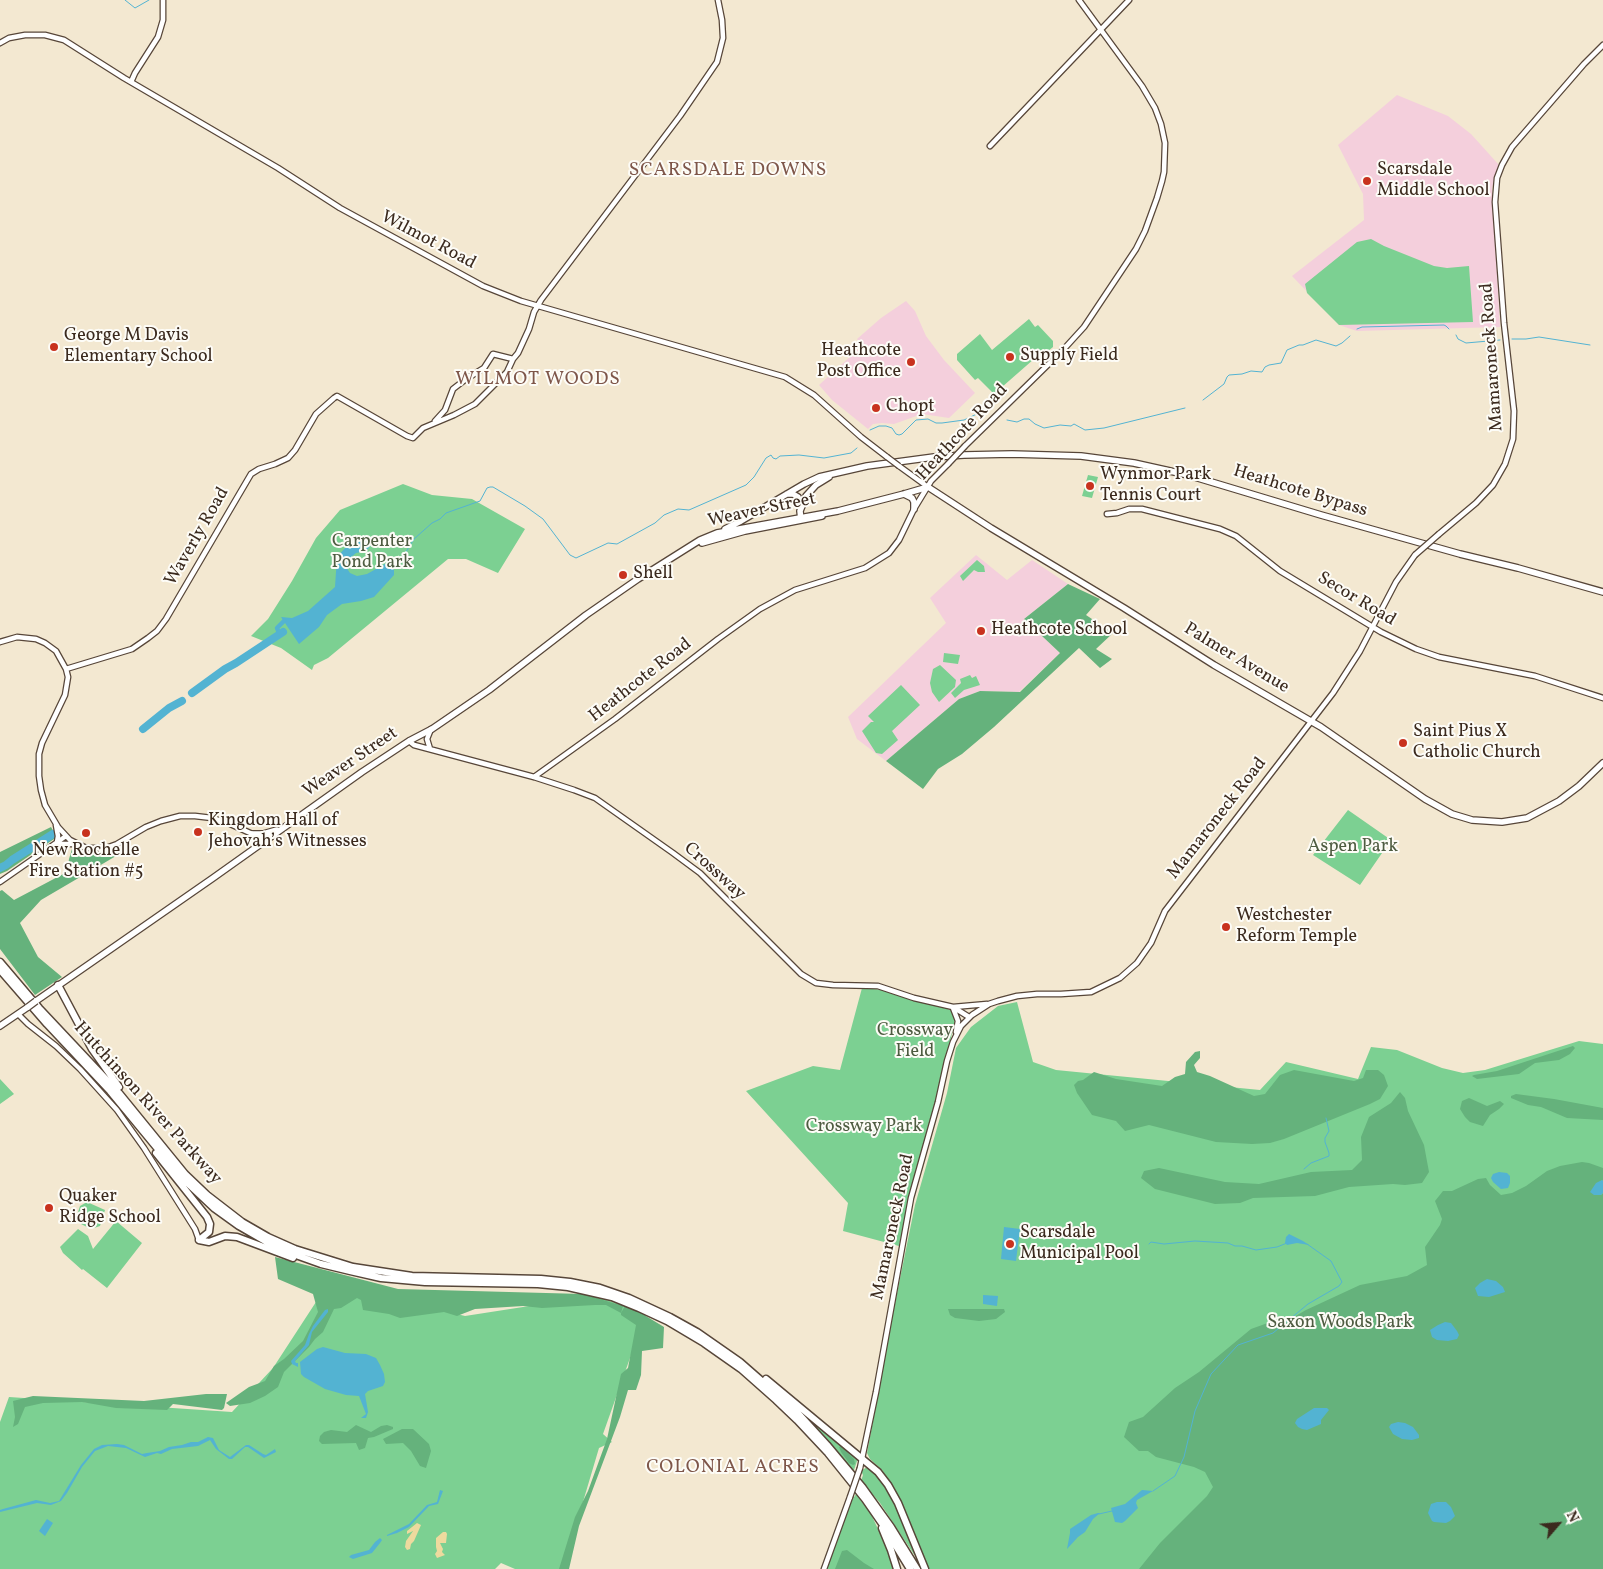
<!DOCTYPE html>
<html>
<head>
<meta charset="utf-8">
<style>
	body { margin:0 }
	#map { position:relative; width:1603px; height:1569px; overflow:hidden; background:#f3e8d1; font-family:Vollkorn,serif }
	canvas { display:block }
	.north { position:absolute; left:1533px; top:1499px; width:50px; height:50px; -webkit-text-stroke:4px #fdfcf7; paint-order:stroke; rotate:63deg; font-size:14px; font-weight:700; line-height:20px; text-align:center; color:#3b2a1e }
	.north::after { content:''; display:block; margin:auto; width:18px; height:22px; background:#3b2a1e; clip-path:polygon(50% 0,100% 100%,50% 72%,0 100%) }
</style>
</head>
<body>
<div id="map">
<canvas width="1603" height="1569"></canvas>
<div class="north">N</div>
</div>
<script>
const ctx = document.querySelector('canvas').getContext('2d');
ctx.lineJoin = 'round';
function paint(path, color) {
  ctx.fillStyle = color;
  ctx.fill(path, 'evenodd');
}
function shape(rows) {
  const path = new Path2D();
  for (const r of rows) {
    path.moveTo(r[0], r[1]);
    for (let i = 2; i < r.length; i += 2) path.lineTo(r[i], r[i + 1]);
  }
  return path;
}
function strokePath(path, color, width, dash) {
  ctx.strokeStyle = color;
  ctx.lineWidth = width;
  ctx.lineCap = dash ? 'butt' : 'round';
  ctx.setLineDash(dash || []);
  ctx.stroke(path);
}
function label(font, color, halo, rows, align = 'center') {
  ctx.font = font + ' Vollkorn,serif';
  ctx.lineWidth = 4;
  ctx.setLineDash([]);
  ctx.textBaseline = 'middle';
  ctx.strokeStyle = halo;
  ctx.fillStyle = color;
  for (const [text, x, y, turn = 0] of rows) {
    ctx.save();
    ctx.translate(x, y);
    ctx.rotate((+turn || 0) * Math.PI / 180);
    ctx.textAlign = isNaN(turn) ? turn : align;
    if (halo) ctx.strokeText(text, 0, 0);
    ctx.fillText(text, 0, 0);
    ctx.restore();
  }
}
const built = shape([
	[1397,95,1448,116,1471,134,1499,165,1492,188,1500,327,1357,331,1339,325,1292,276,1364,220,1363,194,1338,145],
	[906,301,915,311,926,336,944,360,975,393,949,418,922,414,894,424,882,423,873,424,868,429,832,400,819,385,862,346,857,339,881,318],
	[976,555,1007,580,1032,560,1068,584,1024,619,1060,653,1019,692,980,691,959,699,886,761,857,739,848,717,946,623,930,598]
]);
const green = shape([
	[1371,239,1384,246,1434,266,1447,268,1469,266,1473,322,1339,325,1307,293,1305,284,1357,242],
	[1029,319,1035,327,1038,325,1053,341,1053,347,1037,360,1034,359,994,394,978,378,975,380,957,360,957,354,980,334,992,350],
	[1088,475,1098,477,1092,498,1082,496],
	[403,484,432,495,472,499,525,529,498,573,466,559,448,559,328,658,314,665,312,670,281,648,251,636,268,619,292,581,316,538,340,510],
	[977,560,984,566,985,572,978,572,974,570,963,581,960,576],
	[944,653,960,655,958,664,943,662],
	[940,665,956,680,955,687,939,702,932,692,930,683,933,669],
	[970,675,972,678,976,676,980,685,964,690,955,698,951,693,961,683,960,679],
	[901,685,920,705,892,731,898,740,882,754,876,753,862,731,871,722,874,722,868,716],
	[1348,810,1391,840,1360,885,1313,855],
	[862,988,884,990,957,1012,930,1128,912,1188,899,1246,843,1231,848,1203,746,1091,813,1066,840,1070],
	[1017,1002,1033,1062,1056,1070,1260,1090,1286,1062,1358,1079,1371,1047,1397,1050,1442,1068,1463,1073,1485,1070,1579,1041,1603,1044,1603,1569,928,1569,897,1493,882,1470,870,1459,867,1453,895,1303,915,1205,947,1093,956,1048,971,1027,998,1006],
	[0,1079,14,1094,0,1104],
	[87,1202,105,1210,100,1226,91,1229,75,1221,80,1206],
	[116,1221,142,1243,107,1288,83,1269,82,1270,63,1253,60,1247,78,1229,88,1236,93,1249],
	[329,1282,465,1316,594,1296,646,1313,603,1434,612,1442,599,1448,563,1569,515,1569,501,1563,495,1569,0,1569,0,1422,9,1397,232,1412,273,1368],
	[802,1413,858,1458,853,1473,823,1435],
	[867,1467,874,1472,886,1487,899,1509,910,1537,915,1556,880,1503,861,1481,863,1475,861,1471],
	[856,1494,870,1512,886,1546,894,1569,827,1569,851,1502]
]);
const forest = shape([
	[1068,584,1100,599,1086,615,1113,633,1096,649,1112,659,1100,668,1079,648,994,727,962,754,938,769,923,789,886,761,959,699,980,691,1020,692,1060,653,1024,619],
	[51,827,57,837,7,871,0,874,0,852],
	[72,849,89,854,114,853,116,856,41,900,20,923,38,957,62,977,35,995,0,949,0,891,2,890,14,900,67,872,69,859],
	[1573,1046,1575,1048,1570,1054,1559,1060,1535,1063,1519,1074,1477,1079,1472,1076,1474,1075,1497,1071],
	[1200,1051,1200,1058,1194,1065,1197,1072,1210,1076,1254,1096,1265,1094,1280,1075,1294,1070,1354,1081,1363,1078,1366,1070,1378,1070,1384,1075,1388,1086,1380,1099,1370,1104,1284,1139,1270,1143,1252,1144,1216,1142,1149,1125,1125,1131,1116,1121,1092,1115,1077,1093,1074,1085,1078,1081,1083,1080,1094,1072,1116,1079,1162,1086,1175,1077,1185,1074,1186,1062,1195,1052],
	[1400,1092,1405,1098,1408,1111,1424,1145,1429,1172,1422,1183,1405,1185,1393,1184,1349,1187,1315,1196,1253,1198,1240,1203,1215,1204,1155,1189,1141,1178,1144,1171,1159,1168,1225,1182,1259,1184,1311,1172,1352,1170,1362,1160,1361,1137,1369,1117,1391,1103],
	[1516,1094,1554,1099,1603,1108,1603,1120,1567,1118,1541,1107,1528,1105,1511,1098,1511,1096],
	[1469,1098,1487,1106,1500,1101,1504,1104,1499,1109,1490,1115,1483,1126,1470,1122,1465,1117,1460,1109,1462,1101],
	[1582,1162,1589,1163,1603,1168,1603,1181,1602,1180,1594,1195,1601,1195,1603,1193,1603,1569,1139,1569,1160,1543,1207,1496,1213,1487,1205,1472,1194,1467,1156,1457,1148,1451,1139,1451,1124,1437,1129,1422,1143,1417,1175,1388,1199,1372,1251,1329,1276,1320,1287,1321,1306,1310,1360,1285,1407,1276,1427,1265,1425,1247,1440,1225,1442,1219,1435,1201,1443,1191,1452,1191,1478,1179,1486,1178,1490,1185,1501,1195,1512,1193,1526,1186,1547,1171,1560,1166],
	[275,1257,398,1289,583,1294,623,1306,621,1313,626,1304,664,1327,663,1348,642,1351,641,1375,636,1390,628,1390,620,1417,579,1526,569,1569,559,1569,575,1517,588,1491,607,1439,621,1374,628,1368,636,1325,621,1315,621,1313,606,1305,595,1305,542,1308,523,1306,475,1309,457,1316,444,1312,400,1318,389,1314,363,1310,361,1300,357,1298,341,1308,334,1309,323,1332,315,1339,309,1347,284,1372,278,1387,265,1396,250,1403,230,1406,226,1403,249,1387,265,1381,274,1366,284,1359,303,1341,318,1312,313,1294,278,1279],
	[948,1309,1004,1309,1005,1312,996,1319,979,1321,955,1318,950,1315],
	[206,1394,227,1394,224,1408,222,1410,173,1404,167,1410,116,1408,82,1402,43,1403,25,1407,18,1424,13,1427,15,1417,13,1401,33,1396,144,1401],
	[356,1425,371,1432,381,1426,387,1425,393,1427,393,1429,374,1437,368,1438,365,1448,359,1450,356,1443,322,1444,319,1441,320,1436,324,1432,331,1430,347,1432],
	[402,1429,413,1429,429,1444,431,1451,426,1468,420,1466,411,1451,403,1443,386,1444,383,1439],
	[841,1446,854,1459,855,1464,853,1465,849,1463,841,1452,839,1447],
	[847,1550,864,1563,874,1569,835,1569,842,1551]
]);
const sand = shape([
	[417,1523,421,1525,414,1541,411,1544,410,1549,407,1550,405,1547,406,1541,413,1531,407,1534,407,1531],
	[443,1532,446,1532,447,1534,446,1543,440,1543,443,1549,442,1552,445,1555,437,1558,435,1554,437,1551,436,1547,436,1538]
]);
const water = shape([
	[363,537,371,538,372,544,366,551,356,553,350,558,346,567,350,573,357,576,367,574,385,564,390,565,394,570,394,575,374,597,361,601,342,604,327,615,319,627,299,644,281,617,292,618,308,611,335,587,337,557,347,546],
	[1499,1172,1507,1173,1510,1176,1510,1183,1508,1188,1501,1189,1493,1182,1491,1178,1493,1174],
	[1602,1180,1603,1181,1603,1193,1601,1195,1594,1195,1590,1192,1596,1183],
	[1004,1227,1020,1229,1016,1261,1001,1259],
	[1289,1234,1303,1241,1309,1245,1297,1243,1287,1245,1285,1243,1286,1237],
	[1487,1279,1496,1281,1503,1287,1505,1292,1489,1297,1478,1296,1475,1288,1480,1283],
	[983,1295,998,1296,997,1306,983,1304],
	[328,1309,328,1312,312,1332,309,1345,295,1361,296,1363,298,1363,298,1367,292,1364,291,1361,305,1345,309,1334,313,1326,325,1310],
	[1445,1322,1451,1323,1457,1331,1459,1335,1457,1339,1448,1341,1437,1340,1432,1337,1430,1330,1438,1325],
	[323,1347,345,1353,366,1354,376,1358,380,1365,384,1374,385,1382,383,1386,368,1391,365,1394,368,1412,366,1418,361,1418,366,1414,359,1396,346,1395,325,1389,304,1377,301,1374,300,1362,317,1349],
	[1314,1408,1327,1408,1329,1410,1321,1420,1321,1424,1307,1430,1302,1429,1298,1427,1295,1423,1297,1419],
	[1398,1422,1405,1423,1413,1427,1419,1435,1419,1438,1412,1440,1402,1439,1393,1434,1389,1427,1391,1424],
	[208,1437,213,1438,219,1450,230,1457,246,1445,249,1445,263,1454,266,1455,275,1449,276,1452,264,1458,248,1447,245,1447,232,1459,229,1459,216,1449,210,1440,198,1446,172,1449,161,1454,157,1453,145,1457,126,1448,108,1446,95,1451,82,1467,67,1493,61,1501,51,1505,37,1503,0,1512,0,1510,3,1509,36,1500,50,1503,59,1501,81,1465,94,1449,102,1445,117,1444,124,1445,142,1454,147,1453,160,1451,169,1447,182,1445,191,1442,198,1442],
	[440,1490,443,1491,438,1504,429,1506,409,1527,397,1533,387,1536,387,1535,409,1524,427,1505,437,1502],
	[1142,1490,1153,1491,1137,1500,1136,1503,1138,1508,1125,1521,1122,1523,1115,1522,1111,1508,1125,1504],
	[1437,1502,1446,1502,1451,1507,1455,1516,1450,1521,1446,1523,1434,1522,1432,1521,1428,1513,1431,1504],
	[1098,1513,1100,1513,1093,1519,1085,1532,1078,1537,1067,1549,1070,1533,1070,1529,1091,1515],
	[47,1519,53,1523,45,1536,39,1531],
	[380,1538,382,1540,380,1543,372,1553,353,1559,349,1557,351,1555,369,1550,375,1542]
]);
const stream = shape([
	[125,0,135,8,149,0],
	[1357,329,1362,327,1444,325,1446,326,1449,329],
	[1456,335,1458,339,1466,343,1500,340],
	[1512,339,1526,339,1539,337,1590,345],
	[1203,400,1224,384,1227,377,1229,375,1242,374,1251,371,1262,372,1265,367,1269,365,1281,363,1287,350,1299,345,1303,345,1316,340,1336,346,1342,343,1350,336],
	[1007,420,1017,422,1024,419,1029,419,1035,424,1044,428,1060,425,1071,426,1074,424,1085,430,1104,428,1185,408],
	[870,430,879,426,886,426,892,428,896,434,899,435,902,434,916,420,928,419,936,423,942,423,964,420,979,413],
	[396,564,404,555,414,539,432,523,440,519,446,513,480,501,487,488,490,487,493,487,525,506,543,519,570,555,576,558,608,543,617,544,655,523,664,515,678,509,689,510,746,485,754,477,766,458,771,455,773,458,776,459,780,456,799,455,824,458,851,453,857,448],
	[1304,1169,1311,1163,1329,1156,1329,1153,1325,1142,1325,1138,1329,1131,1326,1118],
	[1149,1244,1151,1242,1164,1244,1195,1241,1228,1243,1235,1246,1242,1246,1256,1250,1277,1247,1287,1243],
	[1153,1491,1175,1476,1184,1457,1195,1411,1211,1374,1238,1345,1273,1333,1308,1304,1339,1286,1342,1282,1331,1261,1307,1244],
	[1099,1514,1112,1511]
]);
const canal = shape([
	[279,633,277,628,284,621]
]);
const river = shape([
	[192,693,225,669,236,663,283,632],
	[143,729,169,708,182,701],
	[0,868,6,865,12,860,53,834]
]);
const minor = shape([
	[0,43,9,38,25,35,45,35,64,40,124,78,278,168,340,208,483,286,521,301,785,377,814,395,861,437,887,457],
	[131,82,135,73,158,37,163,20,163,0],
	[990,146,1129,0],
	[435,421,445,410,453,389,466,379,484,368,493,354,513,359],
	[965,446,1063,350,1084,327,1136,249,1145,231,1157,198,1162,181,1164,172,1165,143,1161,124,1155,108,1142,86,1079,0],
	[899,466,928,487],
	[1107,514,1117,513,1129,509,1142,509,1220,529,1236,536,1280,571,1381,632,1416,649,1439,657,1535,676,1603,698],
	[1439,534,1476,503,1493,485,1505,464,1513,439,1514,411,1504,323,1495,202,1497,178,1502,165,1512,147,1584,64,1603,45],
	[0,642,17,637,36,639,45,643,56,651,66,669,68,677,65,695,42,743,39,754,39,776,41,790,45,805,58,827,70,840,86,848,106,848,117,844,146,827,161,821,180,816,195,816,212,818,228,823,259,837,265,841],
	[66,669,132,649,148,638,157,631,166,619,251,474,259,469,275,464,288,458,295,450,316,414,334,398,337,396,407,436,413,438,423,428,454,415,475,404,507,372,513,359,518,353,529,329,534,312,541,300,680,116,717,62,723,38,722,20,718,0],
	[409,741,414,745,534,777,574,790,595,798,673,853,700,873,801,974,816,983,833,985,878,986,914,998,953,1007,969,1017],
	[430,749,427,739,431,729],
	[534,777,615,719,718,639,760,609,795,590,865,568,889,553,899,540,914,509,931,481,948,464],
	[56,825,58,836,57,842],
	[56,844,76,844],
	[0,882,66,836],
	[953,1007,987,1004],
	[953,1008,958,1021,956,1032],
	[18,1014,28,1024,56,1046,80,1069,117,1110,144,1148,195,1229,199,1240],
	[860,1468,876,1392,911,1198,938,1102,947,1061,953,1042,961,1026,972,1015,989,1004,998,1001,1017,996,1037,994,1061,994,1091,992,1120,978,1137,963,1151,943,1165,911,1333,693,1360,651,1396,582,1415,555],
	[824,1569,850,1497]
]);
const major = shape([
	[787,494,793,494,798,497,801,505],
	[904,494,912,498,914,502,914,509],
	[801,520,800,511,806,496,816,485,829,477],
	[725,529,741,521,804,484,819,477,867,466,934,457,964,455,1012,454,1081,456,1134,463,1188,475,1321,515,1460,554,1518,568,1603,592],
	[702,543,745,531,822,516],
	[252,834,263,834,277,830],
	[36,1001,213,878,362,772,409,741,432,729,489,690,586,615,638,579,700,540,717,533,838,511,904,494,928,487,991,528,1124,608,1214,665,1321,727,1425,799,1452,814,1472,820,1502,822,1527,818,1559,801,1579,786,1603,763],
	[0,1026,28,1007]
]);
const highway = shape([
	[0,962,39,1008,119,1093,185,1174,207,1195,242,1222,268,1237,295,1249,353,1267,412,1276,541,1279,570,1282,600,1288,629,1298,670,1317,697,1332,740,1362,796,1411,827,1445,863,1488,891,1527,917,1569],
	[0,970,47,1024,110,1091,181,1177,214,1208,239,1226,265,1241,293,1254,321,1264,350,1271,381,1278,425,1282,538,1284,568,1287,612,1297,639,1308,667,1321,704,1343,741,1369,776,1400,797,1420,828,1453,865,1499,883,1525,910,1569],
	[58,985,92,1049,119,1087],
	[156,1153,207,1217,210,1224,209,1232,199,1240],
	[199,1240,209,1242,225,1236,237,1237,293,1258],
	[766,1379,878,1472,888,1485,898,1503,925,1569],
	[882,1528,891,1550,897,1569]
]);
const minorBridge = shape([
	[887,457,899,466],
	[948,464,965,446],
	[1415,555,1439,534],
	[850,1497,860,1468]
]);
const majorBridge = shape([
	[28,1007,36,1001]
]);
const markers = [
	[1367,181,5,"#c8321e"],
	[54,347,5,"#c8321e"],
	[1010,357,5,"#c8321e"],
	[911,362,5,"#c8321e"],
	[876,408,5,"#c8321e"],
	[1090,486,5,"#c8321e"],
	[623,575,5,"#c8321e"],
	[981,631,5,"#c8321e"],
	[1403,743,5,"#c8321e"],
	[198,832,5,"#c8321e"],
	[86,833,5,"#c8321e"],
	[1226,927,5,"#c8321e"],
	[49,1208,5,"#c8321e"],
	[1010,1244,5,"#c8321e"]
];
const poiNames = [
	["Scarsdale",1377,171],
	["Middle School",1377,192],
	["George M Davis",64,337],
	["Elementary School",64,358],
	["Heathcote",901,352,"right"],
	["Post Office",901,373,"right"],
	["Supply Field",1020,357],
	["Chopt",886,408],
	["Wynmor Park",1100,476],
	["Tennis Court",1100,497],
	["Shell",633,575],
	["Heathcote School",991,631],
	["Saint Pius X",1413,733],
	["Catholic Church",1413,754],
	["Kingdom Hall of",208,822],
	["Jehovah’s Witnesses",208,843],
	["New Rochelle",86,852,"center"],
	["Fire Station #5",86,873,"center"],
	["Westchester",1236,917],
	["Reform Temple",1236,938],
	["Quaker",59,1198],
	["Ridge School",59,1219],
	["Scarsdale",1020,1234],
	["Municipal Pool",1020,1255]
];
const streetNames = [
	["Wilmot Road",428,241,28],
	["Mamaroneck Road",1493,357,-94],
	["Heathcote Road",963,433,-47],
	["Heathcote Bypass",1300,492,17],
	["Weaver Street",762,511,-12],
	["Waverly Road",198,537,-60],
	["Secor Road",1356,600,31],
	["Palmer Avenue",1236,659,31],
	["Heathcote Road",641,681,-38],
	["Weaver Street",351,763,-34],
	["Mamaroneck Road",1218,819,-52],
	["Crossway",714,872,42],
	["Hutchinson River Parkway",147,1104,48],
	["Mamaroneck Road",894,1227,-78]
];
const parkNames = [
	["Carpenter",372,543],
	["Pond Park",372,564],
	["Aspen Park",1353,848],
	["Crossway",915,1032],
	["Field",915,1053],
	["Crossway Park",864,1128],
	["Saxon Woods Park",1340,1324]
];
const neighbourhoodNames = [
	["SCARSDALE DOWNS",728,172],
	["WILMOT WOODS",538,381],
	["COLONIAL ACRES",733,1469]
];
paint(built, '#f4cfdc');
paint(green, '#7cd092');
paint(forest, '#65b27c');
paint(sand, '#eeda9e');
paint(water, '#53b3d2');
strokePath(stream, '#53b3d2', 1);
strokePath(canal, '#53b3d2', 4.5);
strokePath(river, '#53b3d2', 8);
strokePath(minor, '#574639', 7);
strokePath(major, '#574639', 8);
strokePath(highway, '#574639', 9);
strokePath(minor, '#fff', 4.5);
strokePath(major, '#fff', 5.5);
strokePath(highway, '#fff', 6);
strokePath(minorBridge, '#574639', 7, []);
strokePath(majorBridge, '#574639', 8, []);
strokePath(minorBridge, '#fff', 4.5);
strokePath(majorBridge, '#fff', 5.5);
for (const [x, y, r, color] of markers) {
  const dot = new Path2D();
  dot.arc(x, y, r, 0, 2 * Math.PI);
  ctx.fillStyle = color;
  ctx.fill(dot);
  strokePath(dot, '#fdfcf7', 2);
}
label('18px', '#3b2a1e', '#fdfcf7', poiNames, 'left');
label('18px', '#3b2a1e', '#fdfcf7', streetNames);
label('18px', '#4e5c41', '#fdfcf7', parkNames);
ctx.letterSpacing = '1px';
label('19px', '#7e5649', '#fdfcf7', neighbourhoodNames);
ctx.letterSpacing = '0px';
</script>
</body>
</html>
